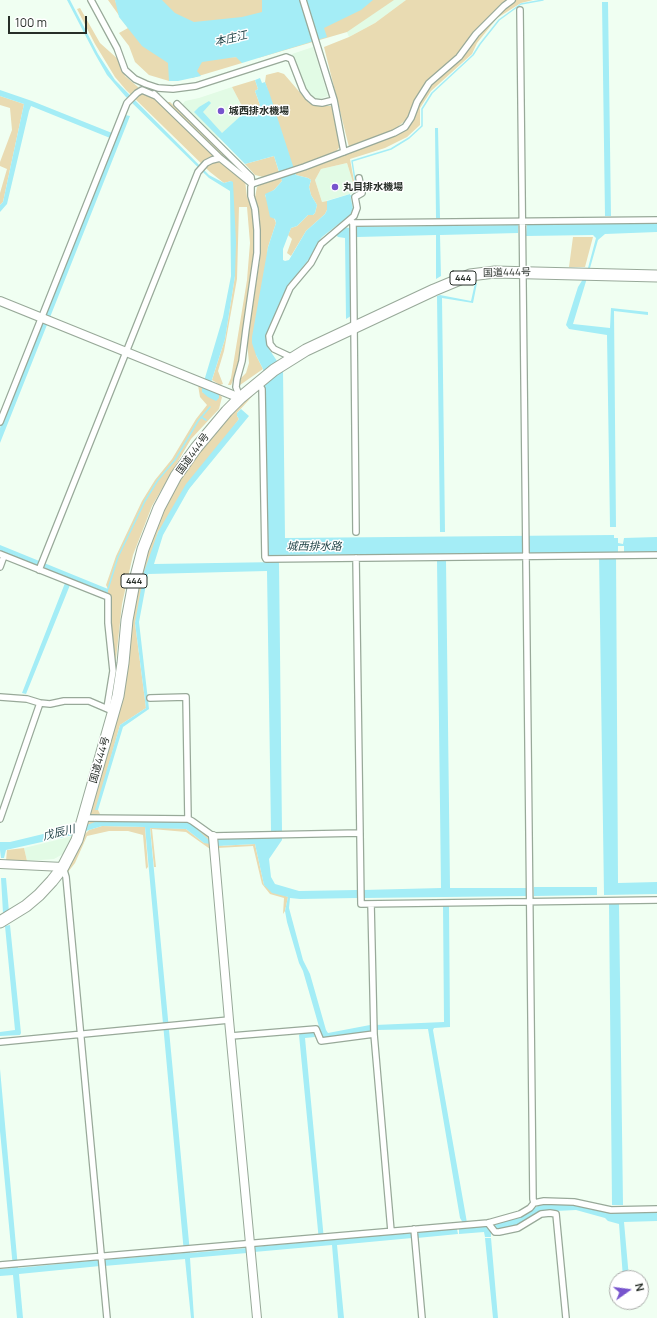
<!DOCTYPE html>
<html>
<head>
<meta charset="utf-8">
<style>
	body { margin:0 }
	#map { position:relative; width:657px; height:1318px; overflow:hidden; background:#f0fff2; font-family:Manrope,sans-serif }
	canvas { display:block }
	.north { position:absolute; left:609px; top:1270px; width:40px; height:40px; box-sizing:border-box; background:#fff; border:1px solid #a9aba9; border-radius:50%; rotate:76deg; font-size:11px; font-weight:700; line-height:16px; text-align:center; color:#272e28 }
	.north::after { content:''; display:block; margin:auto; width:14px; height:18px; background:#7754cd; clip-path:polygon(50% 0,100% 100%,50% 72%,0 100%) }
	.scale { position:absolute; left:8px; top:16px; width:79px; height:18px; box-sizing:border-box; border:2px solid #272e28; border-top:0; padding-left:5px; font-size:12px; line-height:14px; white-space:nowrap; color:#272e28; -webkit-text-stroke:3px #fff; paint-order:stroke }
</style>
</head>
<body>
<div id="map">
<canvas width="657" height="1318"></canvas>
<div class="north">N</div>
<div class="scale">100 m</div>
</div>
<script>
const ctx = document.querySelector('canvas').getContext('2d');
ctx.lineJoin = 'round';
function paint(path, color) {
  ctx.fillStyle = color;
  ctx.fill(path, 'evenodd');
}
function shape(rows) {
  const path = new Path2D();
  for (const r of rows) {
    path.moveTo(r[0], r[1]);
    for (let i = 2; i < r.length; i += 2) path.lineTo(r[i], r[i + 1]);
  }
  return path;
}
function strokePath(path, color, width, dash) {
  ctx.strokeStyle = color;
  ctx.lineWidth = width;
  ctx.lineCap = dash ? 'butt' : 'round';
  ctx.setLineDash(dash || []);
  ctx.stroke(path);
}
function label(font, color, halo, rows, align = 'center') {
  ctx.font = font + ' Manrope,"Noto Sans JP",sans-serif';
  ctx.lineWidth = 3;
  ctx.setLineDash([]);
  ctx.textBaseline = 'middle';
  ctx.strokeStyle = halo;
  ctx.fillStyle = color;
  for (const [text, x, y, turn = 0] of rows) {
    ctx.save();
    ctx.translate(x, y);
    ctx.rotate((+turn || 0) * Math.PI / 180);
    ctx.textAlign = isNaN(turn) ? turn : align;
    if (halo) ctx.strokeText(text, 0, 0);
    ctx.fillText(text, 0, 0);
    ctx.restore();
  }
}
const built = shape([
	[334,0,406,0,375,23,349,37],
	[313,47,328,96,316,100,305,90,292,54],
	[232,87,245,112,217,139,182,105,185,101,199,98],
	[347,163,356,192,322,202,315,180,321,169],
	[73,836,63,854,54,859,27,861,24,848]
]);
const green = shape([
	[108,0,115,0,116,3,171,56,178,81,169,81,149,75,135,62,129,46,119,33,128,28],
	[144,0,316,0,187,34],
	[356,0,394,0,347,32,258,58],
	[406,0,507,0,458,54,428,80,414,101,408,118,393,131,349,147,324,47,349,37,375,23],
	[516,0,533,0,521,3,497,18,477,43,472,54,431,91,420,108,420,125,407,137,385,148,350,159,356,192,347,163,321,169,315,180,322,202,327,201,327,210,325,214,306,231,291,256,287,253,292,239,288,235,291,228,297,226,308,215,313,215,315,213,317,205,311,195,309,187,311,180,308,178,296,175,295,173,392,137,406,129,418,103,429,85,505,7],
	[80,8,100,43,119,60,125,76,138,87,140,93,155,98,214,156,204,162,216,161,223,164,225,160,168,105,167,102,170,102,235,166,235,172,245,180,247,197,252,208,254,220,255,248,242,335,240,363,231,385,228,385,231,378,247,280,250,243,247,207,239,207,237,279,224,351,218,371,223,384,220,385,212,380,225,339,235,276,231,181,224,183,210,172,126,90,115,77,95,44,77,9],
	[243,57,242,63,192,78,189,58],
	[278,72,284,74,309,103,319,106,332,106,341,145,335,153,293,168,265,82,266,75],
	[255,80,258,89,255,91,260,105,254,113,245,112,232,87],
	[0,96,24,104,3,202,0,205,0,193,7,169,0,166,0,162,12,130,10,108,0,105],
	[274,156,279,172,263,177,255,175,245,164],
	[281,177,282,181,274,190,265,195,276,223,268,247,256,355,263,369,240,385,239,380,246,373,249,363,247,341,260,259,260,219,255,197,257,187,266,181],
	[573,237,593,237,585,267,569,267],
	[198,385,202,388,202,392,219,398,219,394,222,397,219,409,191,439,152,506,133,555,122,604,115,668,110,625,111,597,108,593,108,589,106,585,116,556,142,501,155,480,172,459,196,419,207,405,200,397],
	[257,391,237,413,237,416,239,419,158,532,135,623,146,708,120,725,96,810,98,810,100,814,88,815,136,586,161,512,182,473,232,411],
	[102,818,189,821,211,839,210,849,186,832,152,829,156,867,154,867,150,827,186,829,204,843,189,822,87,825,87,823],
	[102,826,145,827,148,867,146,869,143,835,128,831,109,831,87,836,75,863,68,872,67,869,85,834,89,830],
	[283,836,217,846,255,844,264,885,288,897,285,911,283,914,284,898,270,894,262,884,253,846,217,848,215,837],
	[24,848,27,861,6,861,7,850]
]);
const water = shape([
	[67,0,70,0,98,54,115,80,209,175,224,183,231,181,233,182,236,242,235,276,225,339,209,389,219,394,219,398,216,401,208,397,202,392,202,388,223,317,231,276,230,191,209,178,126,97,107,75,95,54],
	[115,0,162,0,175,13,194,22,242,17,262,12,262,0,373,0,361,10,324,28,327,37,242,63,236,57,202,62,197,71,201,76,178,81,169,81,168,63,142,46,119,17],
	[602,2,608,2,611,216,605,216],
	[260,78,262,83,265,82,269,92,296,175,308,178,311,180,309,187,311,195,317,205,315,213,313,215,308,215,297,226,291,228,283,249,283,260,285,261,289,260,306,231,325,214,327,210,327,201,350,194,353,209,350,215,322,237,318,242,309,259,289,284,266,337,267,346,283,370,285,538,614,535,614,538,618,538,618,543,623,544,624,538,657,537,657,552,624,552,624,546,618,546,618,553,616,553,618,883,657,882,657,894,604,895,599,553,268,555,265,382,263,369,256,355,252,343,252,337,268,247,276,223,275,219,270,217,265,194,274,190,282,181,274,156,245,164,194,112,199,107,209,101,211,103,203,112,222,133,245,112,254,113,260,105,255,91,258,89,255,80],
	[0,90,32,101,117,135,125,115,130,116,0,443,0,428,115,140,31,106,29,111,7,204,0,212,0,205,3,202,24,104,0,96],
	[435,128,438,128,440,218,436,218],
	[613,223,657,223,657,232,605,234,598,240,590,268,588,268,596,238,593,235,526,236,527,224,608,224],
	[518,225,518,233,440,235,441,276,436,279,436,235,357,237,357,227],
	[345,227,349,228,351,316,346,319,345,238,338,237,336,235],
	[587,278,573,324,610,328,611,308,648,312,648,315,614,311,616,527,610,527,607,335,569,329,566,325,578,287,583,279],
	[475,283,477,283,473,303,442,298,445,532,440,532,437,296,440,295,471,301],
	[241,409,249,416,189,489,163,535,154,564,279,562,282,831,271,831,267,571,148,574,139,622,149,709,123,727,98,810,95,810,120,725,146,708,135,623,144,572,158,532,186,484,239,419,237,416,237,413],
	[0,545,108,589,108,593,0,551],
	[437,560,446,560,450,888,526,888,526,896,363,898,363,890,441,888],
	[65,583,70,585,26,694,22,693],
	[103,819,189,822,210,841,210,844,204,843,186,829,150,828,190,1253,247,1248,247,1253,190,1258,194,1318,191,1318,185,1259,104,1266,104,1260,184,1253,145,827,102,826,73,835,6,850,4,858,1,858,0,850,0,842,10,842,68,828,70,829,87,825],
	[282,837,282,840,269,859,271,877,275,884,299,891,357,890,357,898,300,899,290,898,289,908,303,960,310,974,326,1030,328,1033,370,1025,370,1031,326,1038,322,1037,303,971,299,963,287,922,285,911,288,897,272,893,264,885,255,844,217,846,216,841,220,838],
	[1,878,6,878,9,912,3,913],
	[597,887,597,895,534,896,534,887],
	[609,904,619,904,623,1205,612,1205],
	[443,905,449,905,450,1027,434,1028,433,1030,466,1217,467,1223,463,1223,460,1218,428,1029,376,1030,375,1025,444,1022],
	[10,925,21,1033,20,1035,0,1036,0,1032,15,1030,5,926],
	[313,1031,315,1037,305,1038,324,1240,457,1229,458,1234,417,1238,412,1236,412,1238,337,1245,344,1318,338,1318,332,1245,254,1252,253,1247,319,1241,299,1035,301,1033],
	[0,1069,18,1268,99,1260,100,1266,19,1274,23,1318,17,1318,13,1275,0,1276,0,1269,13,1268,0,1131],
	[548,1204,573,1204,657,1212,657,1221,624,1222,629,1278,623,1278,619,1224,608,1221,605,1218,576,1210,556,1211,541,1211,515,1227,491,1231,491,1237,485,1237,484,1232,459,1234,459,1228,485,1226,489,1228,494,1225,521,1216,538,1206],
	[485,1238,491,1238,498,1318,493,1318]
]);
const stream = shape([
	[349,197,357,193,352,161,391,149,409,138,422,126,422,109,432,93,473,55,480,44,499,20,521,4,543,0],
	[201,417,206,420],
	[108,589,118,557,145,501,158,480,175,460,198,421,210,407]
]);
const street = shape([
	[91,0,117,48,125,70,135,79,146,84,158,88,173,89,196,86,286,57,291,59,303,90,308,97,314,102,322,103,334,100],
	[303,0,334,100,344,152],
	[520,10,533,1199,534,1203],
	[154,94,220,158,252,184],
	[177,104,251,177,252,184,251,187,251,196,255,209,257,230,257,253,246,329,242,361,237,379,236,387,240,398],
	[252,184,304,167,394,133,405,127,411,118,417,102,429,83,459,57,476,34,504,6,512,0],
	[350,220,353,223,657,220],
	[353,223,356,532],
	[293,358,274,349,270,344,269,336,290,288,311,263,321,244,354,216,357,208,355,197,362,193,359,178],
	[258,383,262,389,265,557,266,559,657,555],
	[0,422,127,103,137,93,142,90,156,96],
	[0,554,108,597,108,623,113,671,107,708],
	[356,558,361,904,657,900],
	[0,567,4,556],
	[39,570,198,172,206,163,212,160,220,158],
	[0,697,27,699,40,703,50,704,64,701,89,701,110,710],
	[150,698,186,697,188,819],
	[84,818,188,819,192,821,213,836,360,833],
	[0,819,40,703],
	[63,867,66,877,107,1318],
	[371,904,374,1034,391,1231],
	[231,1036,316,1029,321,1041,374,1034],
	[0,1042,229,1020],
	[488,1223,495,1232,499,1232,518,1228,541,1214,550,1213,556,1214,566,1318],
	[414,1229,422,1318],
	[0,1265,488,1223,520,1214,530,1208,534,1203,544,1201,574,1202,611,1210,657,1209]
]);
const secondary = shape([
	[0,301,240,398],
	[213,836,229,1020,257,1318],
	[0,864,63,867]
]);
const highway = shape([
	[0,922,26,906,39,895,52,881,63,867,77,840,118,696,123,663,127,620,133,588,143,549,159,508,176,476,196,448,227,411,240,398,274,370,306,350,434,290,470,275,495,272,657,276]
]);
const markers = [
	[221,111,4,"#7754cd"],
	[335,187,4,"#7754cd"]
];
const shields = [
	[463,278,26],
	[134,581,26]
];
const shieldNames = [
	["444",463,278],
	["444",134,581]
];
const poiNames = [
	["城西排水機場",229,111],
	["丸目排水機場",343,187]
];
const streetNames = [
	["国道444号",507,273,-1],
	["国道444号",193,454,-54],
	["国道444号",100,760,-74]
];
const waterNames = [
	["本庄江",231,39,-13],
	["城西排水路",314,547],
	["戊辰川",59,833,-14]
];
paint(built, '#e2fbe5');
paint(green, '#e9dbb2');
paint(water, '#a4edf6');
strokePath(stream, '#a4edf6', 1.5);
strokePath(street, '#98a999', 8);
strokePath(secondary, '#98a999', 10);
strokePath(highway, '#98a999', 13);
strokePath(street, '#fff', 5.5);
strokePath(secondary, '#fff', 8);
strokePath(highway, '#fff', 11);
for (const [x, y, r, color] of markers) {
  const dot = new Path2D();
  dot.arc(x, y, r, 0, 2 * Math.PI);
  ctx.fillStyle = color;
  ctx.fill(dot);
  strokePath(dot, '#fff', 1.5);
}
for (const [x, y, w] of shields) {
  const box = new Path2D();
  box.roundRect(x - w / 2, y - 7, w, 14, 3);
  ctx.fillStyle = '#fff';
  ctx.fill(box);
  strokePath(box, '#272e28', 1);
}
label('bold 9px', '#272e28', null, shieldNames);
label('bold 10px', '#272e28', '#fff', poiNames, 'left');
label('10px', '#272e28', '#fff', streetNames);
label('italic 11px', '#1b3f43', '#fff', waterNames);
</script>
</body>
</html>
